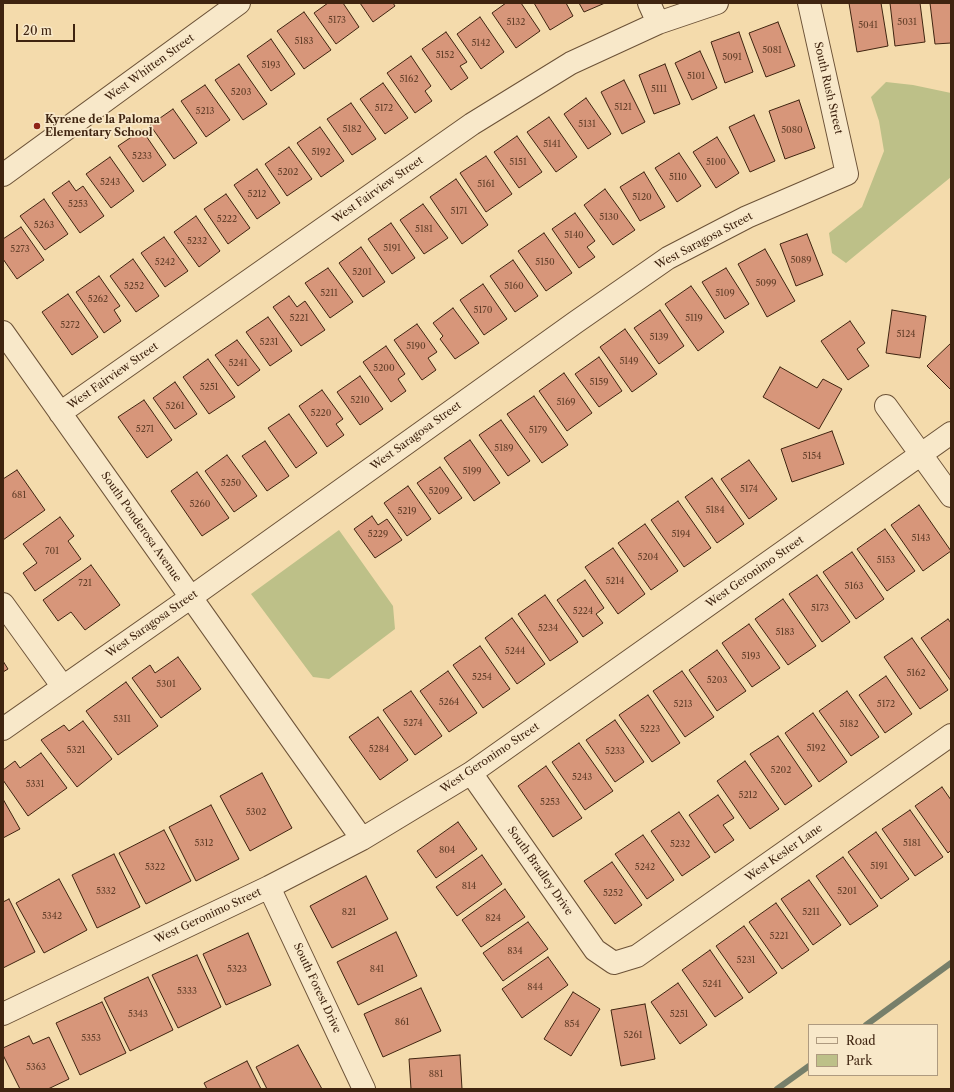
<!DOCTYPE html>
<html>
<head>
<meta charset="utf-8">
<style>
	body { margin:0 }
	#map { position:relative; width:954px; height:1092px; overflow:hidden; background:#f4dbac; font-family:"Libre Caslon Text",serif }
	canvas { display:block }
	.frame { position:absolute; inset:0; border:4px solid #3f2410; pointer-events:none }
	.legend { position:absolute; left:808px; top:1024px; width:130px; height:52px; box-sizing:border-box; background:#f8e8c9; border:1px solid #ae9a7f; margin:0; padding:5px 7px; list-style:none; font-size:12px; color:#3f2410 }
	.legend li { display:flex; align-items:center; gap:8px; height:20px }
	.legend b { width:20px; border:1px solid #ae9a7f }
	.scale { position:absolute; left:16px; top:24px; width:59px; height:18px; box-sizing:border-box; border:2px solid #3f2410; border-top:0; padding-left:5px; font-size:12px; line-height:14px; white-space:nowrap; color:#3f2410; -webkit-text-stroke:3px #f8e8c9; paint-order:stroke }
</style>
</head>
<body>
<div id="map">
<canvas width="954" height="1092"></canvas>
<div class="frame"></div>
<ul class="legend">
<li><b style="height:5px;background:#f8e8c9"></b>Road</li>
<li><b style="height:11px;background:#bdc088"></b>Park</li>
</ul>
<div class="scale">20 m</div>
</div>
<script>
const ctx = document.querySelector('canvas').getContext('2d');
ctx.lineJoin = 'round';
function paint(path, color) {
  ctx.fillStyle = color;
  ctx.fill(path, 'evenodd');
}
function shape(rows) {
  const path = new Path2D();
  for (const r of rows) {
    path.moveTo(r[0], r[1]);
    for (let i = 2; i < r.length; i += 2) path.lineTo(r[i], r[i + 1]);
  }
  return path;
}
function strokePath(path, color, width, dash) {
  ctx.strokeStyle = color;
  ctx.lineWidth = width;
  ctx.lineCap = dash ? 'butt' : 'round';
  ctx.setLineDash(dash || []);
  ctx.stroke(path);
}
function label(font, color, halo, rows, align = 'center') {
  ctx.font = font + ' "Libre Caslon Text",serif';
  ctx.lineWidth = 3.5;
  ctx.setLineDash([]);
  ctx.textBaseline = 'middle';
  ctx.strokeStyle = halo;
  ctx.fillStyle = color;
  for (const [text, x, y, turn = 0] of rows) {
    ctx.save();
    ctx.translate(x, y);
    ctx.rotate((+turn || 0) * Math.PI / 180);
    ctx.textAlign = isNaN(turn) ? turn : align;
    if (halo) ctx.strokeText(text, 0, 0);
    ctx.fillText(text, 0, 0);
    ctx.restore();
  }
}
const green = shape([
	[886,82,913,85,951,93,951,177,846,263,832,253,829,233,862,207,884,151,879,121,871,97],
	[339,530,393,606,395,629,329,679,313,677,251,594]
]);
const stream = shape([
	[866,1025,951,963],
	[777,1089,809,1066]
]);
const building = shape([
	[328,3,343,3,359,27,336,44,314,13,328,3],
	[360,3,393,3,395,6,373,22,360,3],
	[506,3,521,3,540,31,516,48,492,13,506,3],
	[534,3,566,3,573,16,550,30,534,3],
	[579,3,605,3,584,12,579,3],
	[849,3,881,3,888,46,857,52,849,3],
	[890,3,920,3,925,42,895,46,890,3],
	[930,3,951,3,951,43,935,44,930,3],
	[304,12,331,50,304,69,277,31,304,12],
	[480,17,504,52,481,69,457,34,480,17],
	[778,22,795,66,766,77,749,33,778,22],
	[446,32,467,62,460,66,468,78,451,90,422,49,446,32],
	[739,32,753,72,725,83,711,42,739,32],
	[271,39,295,74,271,91,247,56,271,39],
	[700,51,717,88,692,100,675,63,700,51],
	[411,56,431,86,425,91,432,101,415,113,387,73,411,56],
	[239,64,267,104,243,120,215,80,239,64],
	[665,64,680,104,654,114,639,75,665,64],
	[624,80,645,122,622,134,601,92,624,80],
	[383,83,408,118,385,134,360,99,383,83],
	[205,85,230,120,206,137,181,101,205,85],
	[586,98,611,134,588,149,564,114,586,98],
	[799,100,815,148,785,159,769,111,799,100],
	[351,103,376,139,352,155,327,119,351,103],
	[173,109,197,143,174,159,150,125,173,109],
	[754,115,775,161,750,172,729,127,754,115],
	[549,117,577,157,556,172,527,132,549,117],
	[320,127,344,161,321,177,297,143,320,127],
	[142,130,166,165,143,182,118,146,142,130],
	[517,136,542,172,519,188,494,152,517,136],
	[717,137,739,173,716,188,693,152,717,137],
	[289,147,312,179,287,196,265,164,289,147],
	[679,153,701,186,677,202,655,168,679,153],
	[486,156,512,194,486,212,460,173,486,156],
	[110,157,134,191,111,208,86,174,110,157],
	[257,169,280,203,257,219,234,185,257,169],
	[644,172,665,207,640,221,620,187,644,172],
	[456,179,488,225,462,244,430,197,456,179],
	[69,181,76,191,83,186,104,216,80,233,52,193,69,181],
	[605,189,635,230,613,245,584,205,605,189],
	[226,194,250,228,228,244,204,209,226,194],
	[44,199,68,234,45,250,20,216,44,199],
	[423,204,448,238,424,254,400,220,423,204],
	[575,213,595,241,587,247,595,257,579,268,552,229,575,213],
	[196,216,220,251,199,267,174,232,196,216],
	[391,223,415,258,392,274,368,239,391,223],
	[21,227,44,260,17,279,3,259,3,239,21,227],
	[544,233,572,273,546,291,518,251,544,233],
	[807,234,823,275,796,286,780,244,807,234],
	[164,237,188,271,165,287,141,253,164,237],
	[361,247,385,282,363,297,339,263,361,247],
	[765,249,795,301,767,317,738,264,765,249],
	[133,259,159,296,136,312,110,276,133,259],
	[513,260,538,296,515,312,490,276,513,260],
	[328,268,353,302,330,318,305,283,328,268],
	[726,268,749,304,725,319,702,282,726,268],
	[99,276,120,306,114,310,121,321,104,333,76,292,99,276],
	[483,284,507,319,484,335,460,300,483,284],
	[691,286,724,332,698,351,665,304,691,286],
	[68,294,98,337,72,355,42,312,68,294],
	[289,296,297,307,305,301,325,330,301,346,273,307,289,296],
	[453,308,479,343,455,359,440,339,443,336,433,323,453,308],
	[660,310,684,346,659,364,634,328,660,310],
	[892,310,926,316,920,358,886,353,892,310],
	[268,317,292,351,270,366,246,332,268,317],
	[850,321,865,343,857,349,869,366,848,380,821,341,850,321],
	[417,324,437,352,428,358,436,370,422,380,394,340,417,324],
	[625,329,657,374,632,392,600,347,625,329],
	[237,340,260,370,238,386,215,355,237,340],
	[951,343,951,390,927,366,951,343],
	[386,346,405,374,398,379,406,391,391,402,363,362,386,346],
	[599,357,622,391,599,407,575,374,599,357],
	[208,359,235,397,209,414,183,377,208,359],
	[780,367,817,388,823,379,842,389,819,429,763,397,780,367],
	[564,373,592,413,567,431,539,391,564,373],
	[360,376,383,409,360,425,337,392,360,376],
	[175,382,197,414,175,429,153,398,175,382],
	[322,390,343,419,336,424,344,435,327,447,299,406,322,390],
	[534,396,568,445,542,463,507,414,534,396],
	[144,400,172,440,147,458,118,417,144,400],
	[289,414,317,453,296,468,268,428,289,414],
	[501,420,530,461,508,476,479,435,501,420],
	[832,431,844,464,792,482,781,449,832,431],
	[470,440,500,483,474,501,444,458,470,440],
	[265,441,289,476,267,491,242,456,265,441],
	[227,455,257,496,234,512,205,471,227,455],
	[749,460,777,499,749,519,721,479,749,460],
	[440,467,462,498,439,514,417,483,440,467],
	[17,470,45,510,3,540,3,479,17,470],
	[197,472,229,518,202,536,171,491,197,472],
	[712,478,744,524,717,543,685,497,712,478],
	[408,486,431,519,407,536,384,503,408,486],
	[678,501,711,548,684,567,651,520,678,501],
	[919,505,951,551,923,571,891,525,919,505],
	[372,516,378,525,387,519,402,540,375,558,354,529,372,516],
	[60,517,74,536,68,541,81,559,35,591,23,573,37,563,23,544,60,517],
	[645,524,678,571,651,590,618,543,645,524],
	[885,529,915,571,887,591,857,549,885,529],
	[613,548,645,594,618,614,585,567,613,548],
	[852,552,884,599,856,619,823,572,852,552],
	[91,565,120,605,85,630,71,612,58,621,43,600,91,565],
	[817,575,850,622,822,642,789,594,817,575],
	[585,580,604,608,596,614,603,623,583,637,557,600,585,580],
	[545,595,578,642,550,661,518,614,545,595],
	[783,599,816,646,788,665,755,619,783,599],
	[512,618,545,664,517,684,485,638,512,618],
	[948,619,951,623,951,681,921,638,948,619],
	[749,624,780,668,752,687,722,643,749,624],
	[912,638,948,690,920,709,884,657,912,638],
	[480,646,510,689,483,708,453,665,480,646],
	[717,650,746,691,717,711,689,670,717,650],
	[178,657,201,689,161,718,132,678,150,665,155,673,178,657],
	[3,661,8,669,3,672,3,661],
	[448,671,477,713,449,732,420,691,448,671],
	[682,671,714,717,685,737,653,691,682,671],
	[886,676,912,714,885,733,859,695,886,676],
	[126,682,158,726,118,755,86,711,126,682],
	[411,691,442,736,415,755,383,710,411,691],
	[847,691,879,737,851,756,819,711,847,691],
	[648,695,680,743,652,762,619,715,648,695],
	[813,713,847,762,819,782,785,733,813,713],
	[378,717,408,760,380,780,349,737,378,717],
	[615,720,644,762,615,782,586,740,615,720],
	[83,721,112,759,77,787,41,740,64,725,69,731,83,721],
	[778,736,812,786,785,805,750,754,778,736],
	[579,743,613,791,585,810,552,762,579,743],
	[41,753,67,788,28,816,3,780,3,770,15,761,20,768,41,753],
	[745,761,779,809,750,829,717,781,745,761],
	[546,766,582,818,553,837,518,786,546,766],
	[262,773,292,828,250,851,220,796,262,773],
	[942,787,951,800,951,850,948,853,915,806,942,787],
	[718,795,734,818,723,825,734,840,715,853,689,815,718,795],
	[3,799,20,829,3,838,3,799],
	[211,805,239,859,196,881,169,827,211,805],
	[910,810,943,857,915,876,882,829,910,810],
	[679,812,710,857,682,876,651,831,679,812],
	[458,822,477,849,436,878,417,851,458,822],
	[164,830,191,881,146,904,119,853,164,830],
	[876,832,909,879,881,899,848,852,876,832],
	[643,835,674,880,647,899,615,854,643,835],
	[114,854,140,907,97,928,72,875,114,854],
	[482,855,502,884,457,916,436,887,482,855],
	[843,857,878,906,850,925,816,876,843,857],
	[612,862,642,905,615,924,584,881,612,862],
	[366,876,388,919,332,948,310,906,366,876],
	[59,879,87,930,44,953,16,903,59,879],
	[809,880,841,925,813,945,781,899,809,880],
	[505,889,525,917,481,947,462,920,505,889],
	[9,899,35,952,3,968,3,902,9,899],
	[776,903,809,950,782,969,749,922,776,903],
	[528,922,548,949,503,981,483,953,528,922],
	[744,926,777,973,749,993,716,946,744,926],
	[396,932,417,976,358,1005,337,962,396,932],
	[248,933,271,985,226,1005,203,954,248,933],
	[710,950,743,998,715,1017,682,970,710,950],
	[197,955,221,1007,178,1028,152,975,197,955],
	[548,957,568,985,522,1018,502,989,548,957],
	[148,977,173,1030,130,1051,104,998,148,977],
	[678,983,707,1025,680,1044,651,1002,678,983],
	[421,988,441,1031,383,1057,364,1014,421,988],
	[573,992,600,1009,571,1056,544,1039,573,992],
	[102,1002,126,1053,80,1075,56,1023,102,1002],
	[645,1004,655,1059,621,1066,611,1010,645,1004],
	[29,1036,33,1044,49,1037,69,1079,48,1089,20,1089,3,1055,3,1048,29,1036],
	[298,1045,322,1089,267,1089,256,1067,298,1045],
	[460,1055,462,1089,411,1089,409,1059,460,1055],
	[247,1061,261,1089,207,1089,204,1083,247,1061]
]);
const minor = shape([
	[649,3,658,23],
	[3,332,362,839],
	[886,406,951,496],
	[60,413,472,124,571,63,658,23,717,3],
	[3,604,63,687],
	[3,729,190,598,576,322,668,258,747,217,847,174,809,3],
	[471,773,595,950,614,963,637,956,951,735],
	[269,887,364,1089],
	[3,1014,269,887,362,839,471,773,951,433]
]);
const tertiary = shape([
	[3,175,239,3]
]);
const markers = [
	[37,126,4,"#8f2418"]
];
const numberNames = [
	["5173",337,20],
	["5132",516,22],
	["5031",907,22],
	["5041",868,25],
	["5183",304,41],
	["5142",481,43],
	["5081",772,50],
	["5152",445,55],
	["5091",732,57],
	["5193",271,65],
	["5101",696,76],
	["5162",409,79],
	["5111",659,89],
	["5203",241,92],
	["5121",623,107],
	["5172",384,108],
	["5213",205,111],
	["5131",587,124],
	["5182",352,129],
	["5080",792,130],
	["5141",552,144],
	["5192",321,152],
	["5233",142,156],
	["5151",518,162],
	["5100",716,162],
	["5202",288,172],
	["5110",678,177],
	["5243",110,182],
	["5161",486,184],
	["5212",257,194],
	["5120",642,197],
	["5253",78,204],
	["5171",459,211],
	["5130",609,217],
	["5222",227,219],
	["5263",44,225],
	["5181",424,229],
	["5140",574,235],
	["5232",197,241],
	["5191",392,248],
	["5273",20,249],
	["5089",801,260],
	["5242",165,262],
	["5150",545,262],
	["5201",362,272],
	["5099",766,283],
	["5252",134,286],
	["5160",514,286],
	["5211",329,293],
	["5109",725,293],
	["5262",98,299],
	["5170",483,310],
	["5221",299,318],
	["5119",694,318],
	["5272",70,325],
	["5124",906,334],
	["5139",659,337],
	["5231",269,342],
	["5190",416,346],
	["5149",629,361],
	["5241",238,363],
	["5200",384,368],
	["5159",599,382],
	["5251",209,387],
	["5210",360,400],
	["5169",566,402],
	["5261",175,406],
	["5220",321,413],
	["5271",145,429],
	["5179",538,430],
	["5189",504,448],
	["5154",812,456],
	["5199",472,471],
	["5250",231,483],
	["5174",749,489],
	["5209",439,491],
	["681",19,495],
	["5260",200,504],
	["5184",715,510],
	["5219",407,511],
	["5229",378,534],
	["5194",681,534],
	["5143",921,538],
	["701",52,551],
	["5204",648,557],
	["5153",886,560],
	["5214",615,581],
	["721",85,583],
	["5163",854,586],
	["5173",820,608],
	["5224",583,611],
	["5234",548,628],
	["5183",785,632],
	["5244",515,651],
	["5193",751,656],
	["5162",916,673],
	["5254",482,677],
	["5203",717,680],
	["5301",166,684],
	["5264",449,702],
	["5213",683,704],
	["5172",886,704],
	["5311",122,719],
	["5274",413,723],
	["5182",849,724],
	["5223",650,729],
	["5192",816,748],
	["5284",379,749],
	["5321",76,750],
	["5233",615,751],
	["5202",781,770],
	["5243",582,777],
	["5331",35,784],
	["5212",748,795],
	["5253",550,802],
	["5302",256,812],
	["5312",204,843],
	["5181",912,843],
	["5232",680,844],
	["804",447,850],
	["5191",879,866],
	["5322",155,867],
	["5242",645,867],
	["814",469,886],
	["5332",106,891],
	["5201",847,891],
	["5252",613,893],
	["821",349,912],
	["5211",811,912],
	["5342",52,916],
	["824",493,918],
	["5221",779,936],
	["834",515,951],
	["5231",746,960],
	["5323",237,969],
	["841",377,969],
	["5241",712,984],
	["844",535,987],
	["5333",187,991],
	["5343",138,1014],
	["5251",679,1014],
	["861",402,1022],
	["854",572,1024],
	["5261",633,1035],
	["5353",91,1038],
	["5363",36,1067],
	["881",436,1074]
];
const streetNames = [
	["West Whitten Street",150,68,-36],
	["South Rush Street",828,88,77],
	["West Fairview Street",378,190,-35],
	["West Saragosa Street",704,241,-28],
	["West Fairview Street",113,376,-35],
	["West Saragosa Street",416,436,-36],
	["South Ponderosa Avenue",141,527,55],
	["West Geronimo Street",755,572,-35],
	["West Saragosa Street",152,624,-35],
	["West Geronimo Street",490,758,-34],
	["West Kesler Lane",784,853,-35],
	["South Bradley Drive",540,871,55],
	["West Geronimo Street",208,916,-25],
	["South Forest Drive",317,988,65]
];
const poiNames = [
	["Kyrene de la Paloma",45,120],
	["Elementary School",45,133]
];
paint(green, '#bdc088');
strokePath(stream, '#777f6a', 6);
paint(building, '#d7967a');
strokePath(building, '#3f2410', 1);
strokePath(minor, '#6c5237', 24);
strokePath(tertiary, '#6c5237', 24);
strokePath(minor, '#f8e8c9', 22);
strokePath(tertiary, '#f8e8c9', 22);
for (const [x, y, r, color] of markers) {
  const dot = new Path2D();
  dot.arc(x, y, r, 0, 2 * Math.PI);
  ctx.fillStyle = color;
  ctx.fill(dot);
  strokePath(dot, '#f8e8c9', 1.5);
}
label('9px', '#65402a', null, numberNames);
label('11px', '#3f2410', '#f8e8c9', streetNames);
label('bold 11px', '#3f2410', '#f8e8c9', poiNames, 'left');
</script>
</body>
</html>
